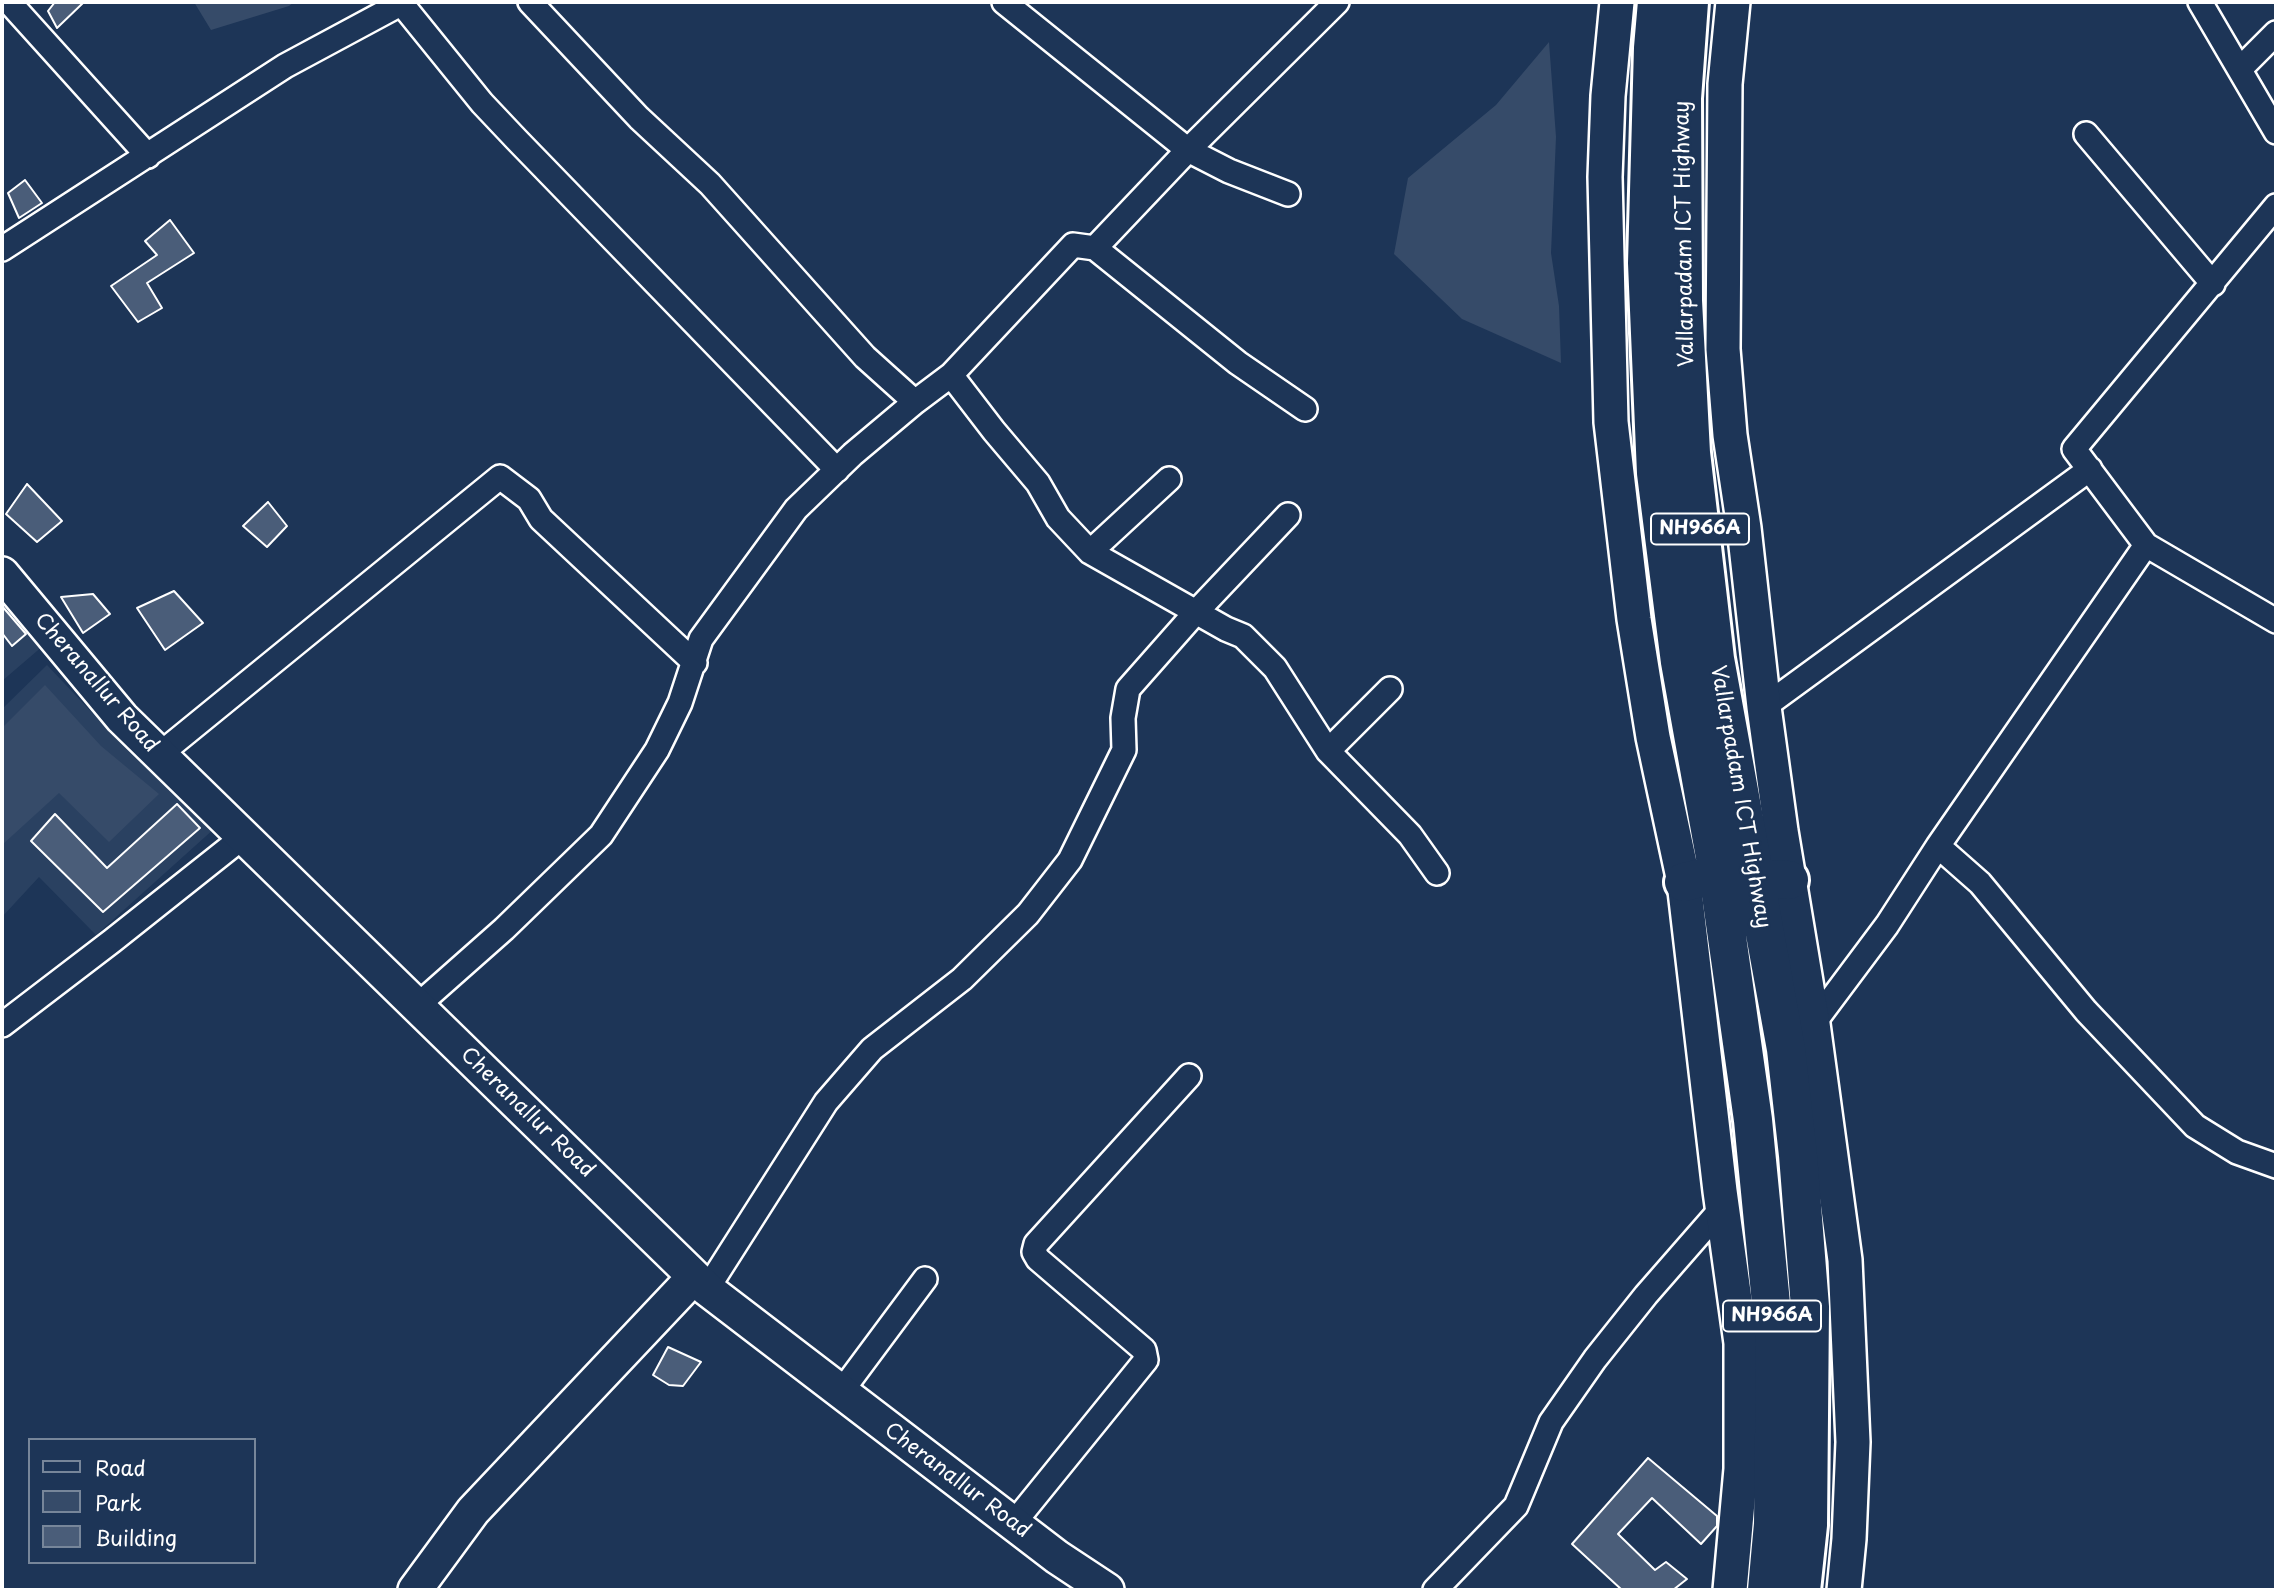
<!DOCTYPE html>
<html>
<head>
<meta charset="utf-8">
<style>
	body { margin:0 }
	#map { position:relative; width:2278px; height:1592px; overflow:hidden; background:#1d3557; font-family:"Playpen Sans",sans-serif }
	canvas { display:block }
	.frame { position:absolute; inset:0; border:4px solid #fff; pointer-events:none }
	.legend { position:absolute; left:28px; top:1438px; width:228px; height:126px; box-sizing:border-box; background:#1d3557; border:2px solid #77869a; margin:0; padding:9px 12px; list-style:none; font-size:21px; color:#fff }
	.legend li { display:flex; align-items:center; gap:14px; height:35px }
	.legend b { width:35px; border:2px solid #77869a }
</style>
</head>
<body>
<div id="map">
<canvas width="2278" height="1592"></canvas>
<div class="frame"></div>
<ul class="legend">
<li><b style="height:9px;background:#1d3557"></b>Road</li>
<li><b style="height:19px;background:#364b69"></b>Park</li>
<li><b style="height:19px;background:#4a5d79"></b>Building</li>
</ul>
</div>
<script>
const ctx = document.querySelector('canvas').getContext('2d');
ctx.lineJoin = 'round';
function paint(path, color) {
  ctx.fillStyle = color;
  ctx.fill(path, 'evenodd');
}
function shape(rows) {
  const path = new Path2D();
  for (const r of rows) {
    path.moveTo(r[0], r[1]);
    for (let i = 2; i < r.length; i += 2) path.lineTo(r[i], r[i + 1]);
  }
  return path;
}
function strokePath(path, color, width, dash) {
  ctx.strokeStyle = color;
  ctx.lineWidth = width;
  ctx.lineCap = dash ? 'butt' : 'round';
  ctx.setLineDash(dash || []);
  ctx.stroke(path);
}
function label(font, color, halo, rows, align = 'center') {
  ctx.font = font + ' "Playpen Sans",sans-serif';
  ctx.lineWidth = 5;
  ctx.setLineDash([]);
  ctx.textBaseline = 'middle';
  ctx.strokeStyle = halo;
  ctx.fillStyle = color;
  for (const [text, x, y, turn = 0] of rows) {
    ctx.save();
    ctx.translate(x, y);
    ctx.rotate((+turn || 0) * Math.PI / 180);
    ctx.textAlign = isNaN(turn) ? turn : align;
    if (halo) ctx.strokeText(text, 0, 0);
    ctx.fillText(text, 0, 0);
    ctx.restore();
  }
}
const built = shape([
	[2,594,44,645,2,681],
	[47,665,115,737,173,786,215,828,96,935,39,877,2,917,2,709]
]);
const green = shape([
	[194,2,294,2,289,6,211,30],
	[1549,42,1556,137,1551,253,1559,306,1561,363,1462,319,1394,254,1408,178,1496,105],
	[45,685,101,746,159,794,109,842,59,793,2,845,2,728]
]);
const building = shape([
	[55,2,84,2,57,28,48,11,55,2],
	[25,180,42,203,19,218,8,193,25,180],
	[170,220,194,253,147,283,162,308,138,322,111,286,157,255,145,241,170,220],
	[27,484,62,521,37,542,6,514,27,484],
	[268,502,287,526,267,547,243,526,268,502],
	[174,591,203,623,165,650,137,608,174,591],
	[93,594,110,614,83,633,61,597,93,594],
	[2,606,26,634,12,646,2,633,2,606],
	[177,804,200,828,103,912,31,841,55,814,107,868,177,804],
	[668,1347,701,1362,683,1386,669,1385,653,1375,668,1347],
	[1648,1458,1717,1516,1717,1526,1701,1544,1652,1498,1618,1534,1655,1570,1666,1562,1687,1579,1673,1590,1622,1590,1572,1544,1648,1458]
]);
const street = shape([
	[9,2,148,156],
	[530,2,639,118,710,184,865,357,915,402],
	[1004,2,1188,150,1229,171,1288,194],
	[2200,2,2276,132],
	[401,3,482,103,516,139,837,470],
	[2241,68,2276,33],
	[2086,134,2213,284],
	[1095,248,1238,363,1305,409],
	[2,249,285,66,404,2],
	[951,375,994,431,1038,483,1058,518,1090,552,1226,629,1243,636,1275,668,1328,751,1410,835,1437,873],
	[2146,545,2276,621],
	[1090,552,1169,479],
	[1764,707,2090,469],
	[1328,751,1390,689],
	[159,755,500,477,529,499,541,519,695,663],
	[1938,846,1980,883,2086,1011,2195,1126,2237,1152,2276,1166],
	[417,1006,504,929,601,835,657,750,680,703,701,639,796,509,853,454,915,402,951,375,1073,245,1095,248,1188,150,1337,2],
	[1813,1024,1887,925,1938,846,2146,545,2074,449,2276,206],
	[2,1025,112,941,243,837],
	[707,1289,826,1102,872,1049,962,979,1028,914,1070,860,1124,750,1123,718,1128,689,1196,612,1288,515],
	[841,1392,925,1279],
	[1013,1524,1146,1360,1144,1350,1038,1259,1034,1252,1036,1244,1189,1076],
	[1435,1590,1516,1506,1551,1422,1595,1359,1646,1295,1722,1208]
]);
const secondary = shape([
	[1617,2,1608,96,1605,177,1611,422,1634,619,1653,737,1684,882,1720,1191,1741,1343,1741,1469,1730,1590],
	[1733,2,1725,84,1723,349,1730,435,1744,528,1764,707,1781,831,1813,1024,1845,1260,1853,1442,1849,1539,1844,1590],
	[2,574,122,718,707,1289,1057,1557,1107,1590],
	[415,1590,473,1511,694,1277]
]);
const highway = shape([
	[1657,2,1653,48,1647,263,1656,473,1680,662,1718,874,1753,1120,1775,1344,1773,1524,1767,1590],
	[1689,2,1682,98,1683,301,1691,453,1715,659,1786,1049,1798,1155,1810,1307,1808,1525,1801,1590],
	[1754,878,1789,880],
	[1684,882,1718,874]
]);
const shields = [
	[1700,529,98],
	[1772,1316,98]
];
const shieldNames = [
	["NH966A",1700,529],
	["NH966A",1772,1316]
];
const streetNames = [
	["Vallarpadam ICT Highway",1685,234,-91],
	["Cheranallur Road",96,683,49],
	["Vallarpadam ICT Highway",1740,797,80],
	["Cheranallur Road",527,1113,44],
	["Cheranallur Road",957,1481,37]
];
paint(built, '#2a4161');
paint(green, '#364b69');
paint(building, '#4a5d79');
strokePath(building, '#fff', 2);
strokePath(street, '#fff', 28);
strokePath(secondary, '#fff', 38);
strokePath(highway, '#fff', 44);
strokePath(street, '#1d3557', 23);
strokePath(secondary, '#1d3557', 33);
strokePath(highway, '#1d3557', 38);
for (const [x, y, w] of shields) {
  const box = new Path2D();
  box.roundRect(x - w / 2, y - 15.5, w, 31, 5);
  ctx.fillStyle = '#1d3557';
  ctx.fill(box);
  strokePath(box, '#fff', 2);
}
label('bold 19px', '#fff', null, shieldNames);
label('21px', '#fff', '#1d3557', streetNames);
</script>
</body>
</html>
